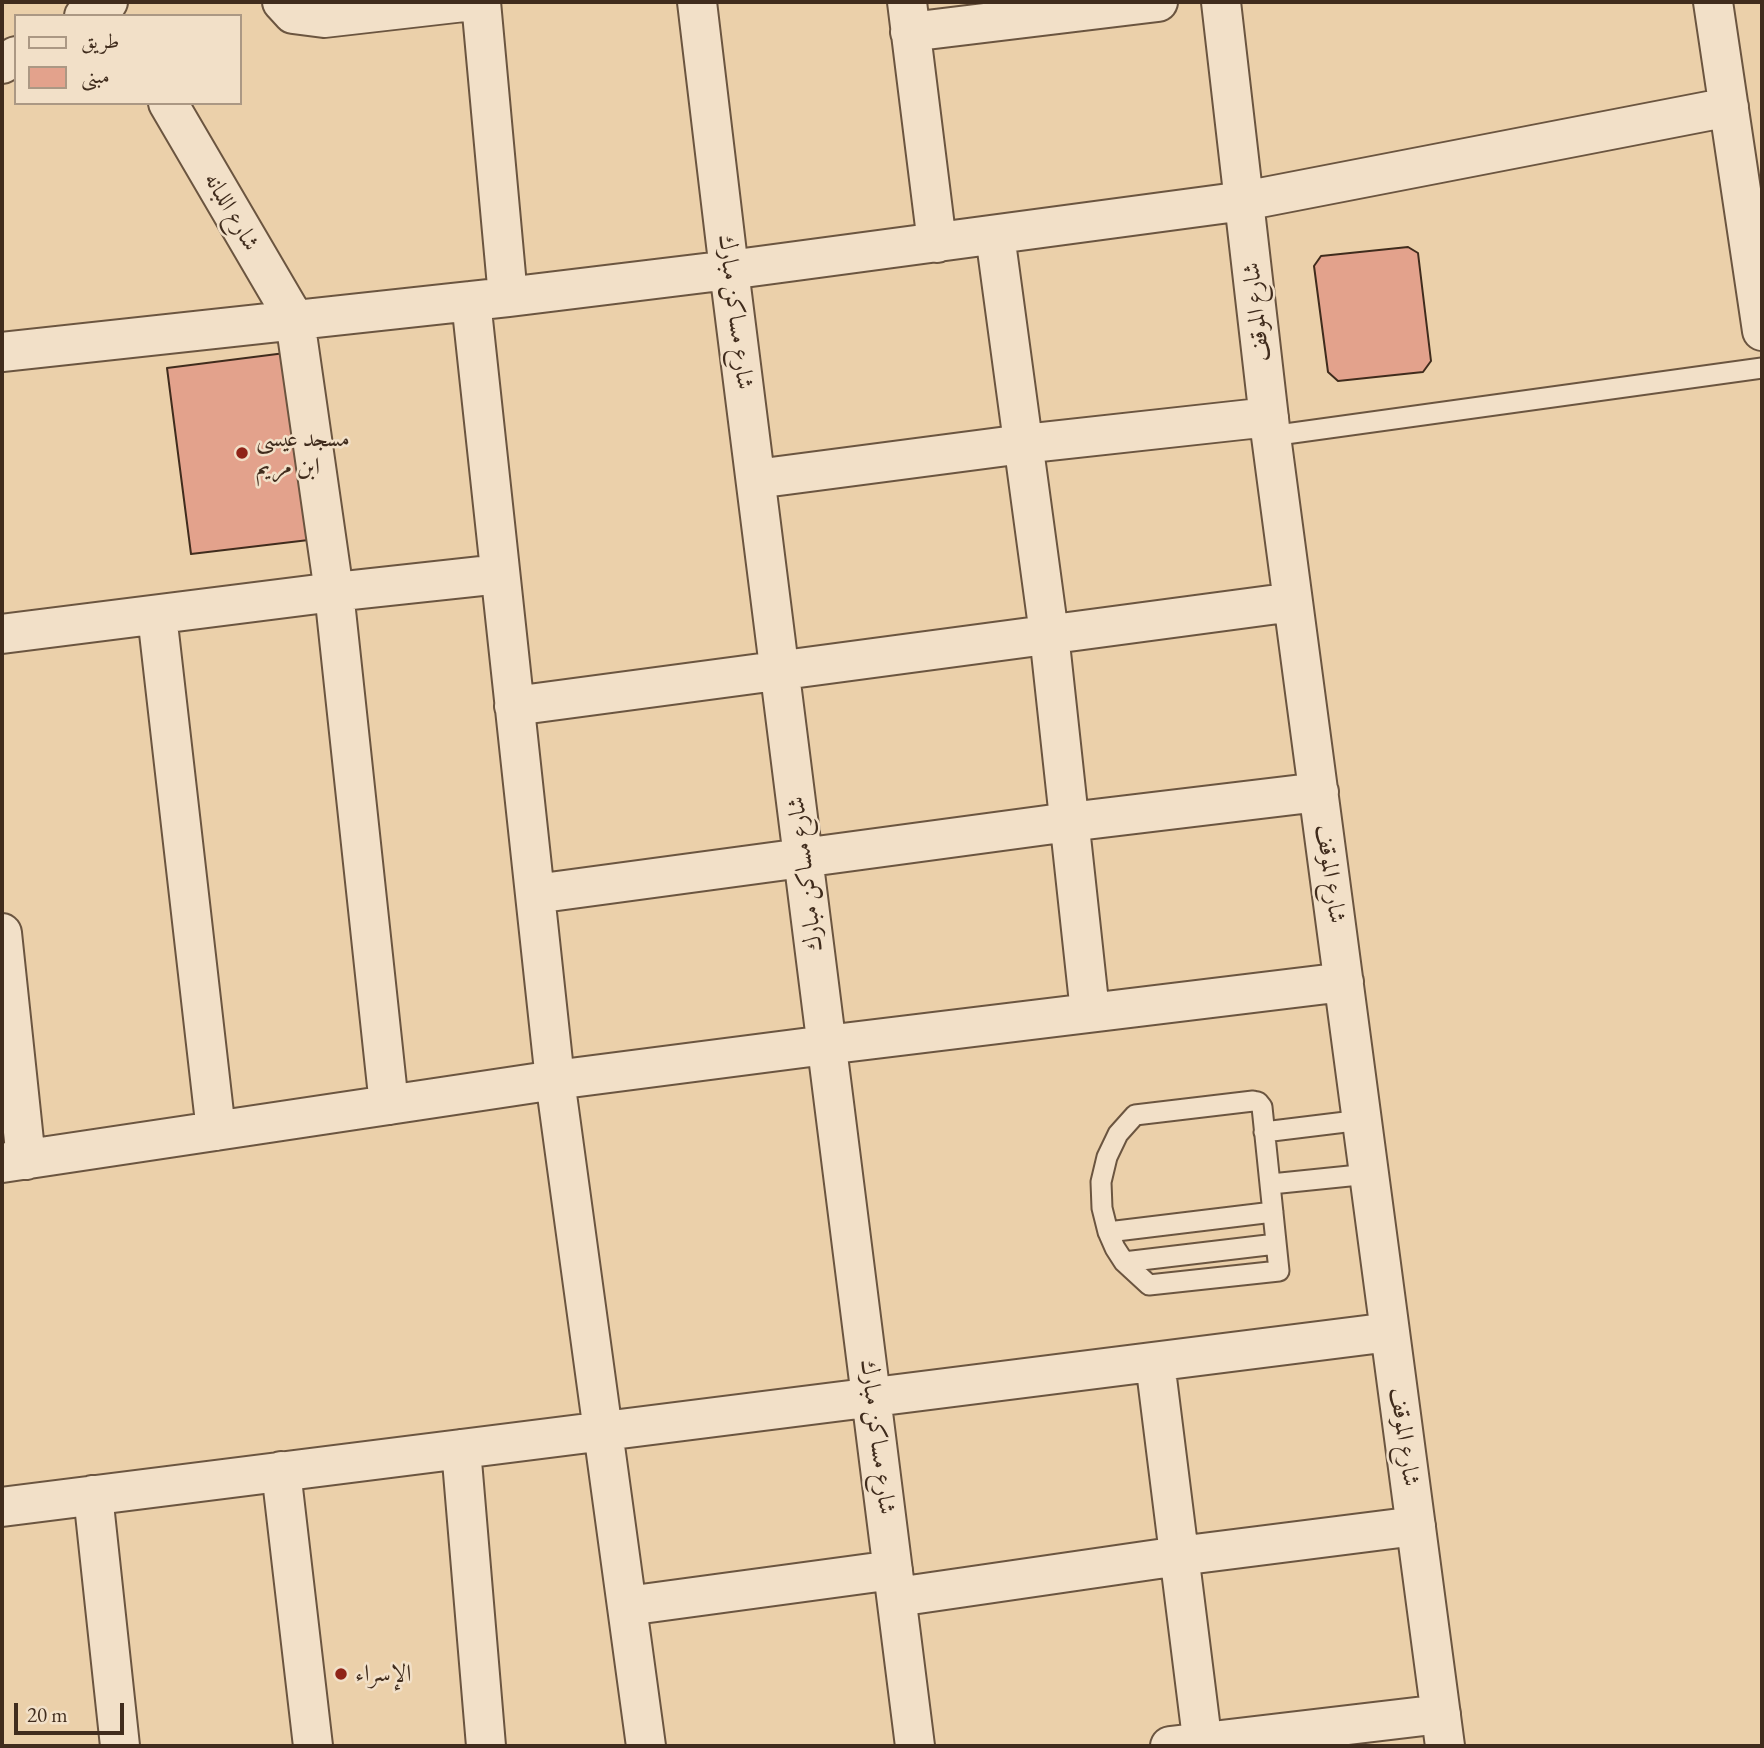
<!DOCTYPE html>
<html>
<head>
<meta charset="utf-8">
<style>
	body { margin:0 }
	#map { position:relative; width:1764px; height:1748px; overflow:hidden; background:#ebd0aa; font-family:"EB Garamond",Amiri,serif }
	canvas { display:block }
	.frame { position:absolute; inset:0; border:4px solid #402c1d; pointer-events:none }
	.legend { position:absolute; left:14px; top:14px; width:228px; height:91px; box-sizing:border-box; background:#f2e0c8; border:2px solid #ab9884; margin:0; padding:9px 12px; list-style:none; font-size:21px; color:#402c1d }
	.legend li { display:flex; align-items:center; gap:14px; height:35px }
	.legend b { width:35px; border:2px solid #ab9884 }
	.scale { position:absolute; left:14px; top:1703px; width:110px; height:32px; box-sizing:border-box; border:4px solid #402c1d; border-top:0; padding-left:9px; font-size:21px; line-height:24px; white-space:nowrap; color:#402c1d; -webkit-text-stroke:5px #f2e0c8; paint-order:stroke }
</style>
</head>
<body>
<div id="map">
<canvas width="1764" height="1748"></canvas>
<div class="frame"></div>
<ul class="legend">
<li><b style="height:9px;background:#f2e0c8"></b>طريق</li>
<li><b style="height:19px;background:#e3a28c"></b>مبنى</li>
</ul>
<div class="scale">20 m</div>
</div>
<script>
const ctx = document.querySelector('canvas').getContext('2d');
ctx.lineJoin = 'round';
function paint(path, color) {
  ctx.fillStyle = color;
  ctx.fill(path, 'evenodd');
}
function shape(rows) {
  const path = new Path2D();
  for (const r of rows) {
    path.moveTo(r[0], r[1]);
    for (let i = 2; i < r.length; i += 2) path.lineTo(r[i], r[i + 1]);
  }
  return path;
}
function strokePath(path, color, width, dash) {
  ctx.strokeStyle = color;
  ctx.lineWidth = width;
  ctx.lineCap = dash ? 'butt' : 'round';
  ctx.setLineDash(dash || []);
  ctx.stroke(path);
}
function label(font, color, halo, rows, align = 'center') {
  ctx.font = font + ' "EB Garamond",Amiri,serif';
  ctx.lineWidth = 5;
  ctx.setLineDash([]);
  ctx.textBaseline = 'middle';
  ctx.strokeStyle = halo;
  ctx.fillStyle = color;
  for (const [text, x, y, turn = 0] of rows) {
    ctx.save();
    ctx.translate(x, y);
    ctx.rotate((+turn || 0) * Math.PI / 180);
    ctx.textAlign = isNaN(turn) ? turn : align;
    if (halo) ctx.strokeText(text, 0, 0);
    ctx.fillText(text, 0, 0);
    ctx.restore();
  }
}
const building = shape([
	[1408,247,1418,253,1431,361,1423,372,1338,381,1328,372,1314,266,1321,256,1408,247],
	[293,352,317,539,191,554,167,368,293,352]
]);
const lane = shape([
	[1271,436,1762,368],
	[1253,1101,1258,1102,1262,1107,1279,1271,1149,1285,1124,1262,1115,1248,1108,1232,1102,1208,1101,1182,1107,1157,1118,1134,1135,1115,1253,1101],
	[1264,1132,1362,1120],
	[1271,1184,1369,1174],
	[1108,1232,1273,1212],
	[1124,1262,1276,1244]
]);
const street = shape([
	[282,2,293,14,324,18,464,2],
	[481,2,508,297],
	[697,2,729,270,915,1746],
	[907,2,937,243],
	[1221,2,1271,436,1445,1746],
	[1713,2,1762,331],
	[84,16,108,2],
	[910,32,1158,2],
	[2,64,16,56],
	[168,103,295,320,334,592,389,1105],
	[995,235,1049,634,1090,1012],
	[471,301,555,1080,646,1746],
	[2,352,508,297,729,270,1244,201,1729,107],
	[756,479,1023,444,1269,417],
	[157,615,216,1131],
	[2,634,334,592,500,574],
	[514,706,1293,602],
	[535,894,1069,822,1319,792],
	[2,933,26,1160],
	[2,1163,555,1080,826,1045,1344,982],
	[1155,1362,1203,1746],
	[461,1449,486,1746],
	[281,1471,313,1746],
	[93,1495,120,1746],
	[2,1507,1390,1332],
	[897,1597,1179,1556,1416,1526],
	[627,1606,893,1570],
	[1170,1746,1441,1714]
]);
const markers = [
	[242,453,7,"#8f2418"],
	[341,1674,7,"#8f2418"]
];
const streetNames = [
	["شارع اللبانه",231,212,60],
	["شارع مساكن مبارك",735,312,83],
	["شارع الموقف",1257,312,-96],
	["شارع مساكن مبارك",806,874,-97],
	["شارع الموقف",1330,874,82],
	["شارع مساكن مبارك",877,1437,83],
	["شارع الموقف",1404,1437,82]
];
const poiNames = [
	["مسجد عيسى",256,439],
	["ابن مريم",256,467],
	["الإسراء",355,1674]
];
paint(building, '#e3a28c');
strokePath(building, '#402c1d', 2);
strokePath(lane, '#6b5540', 23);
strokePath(street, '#6b5540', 42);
strokePath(lane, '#f2e0c8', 19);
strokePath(street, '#f2e0c8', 38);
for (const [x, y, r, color] of markers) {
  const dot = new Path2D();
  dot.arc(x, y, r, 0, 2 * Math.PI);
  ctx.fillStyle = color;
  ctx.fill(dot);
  strokePath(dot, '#f2e0c8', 2.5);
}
label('24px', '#402c1d', '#f2e0c8', streetNames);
label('24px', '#402c1d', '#f2e0c8', poiNames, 'left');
</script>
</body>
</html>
